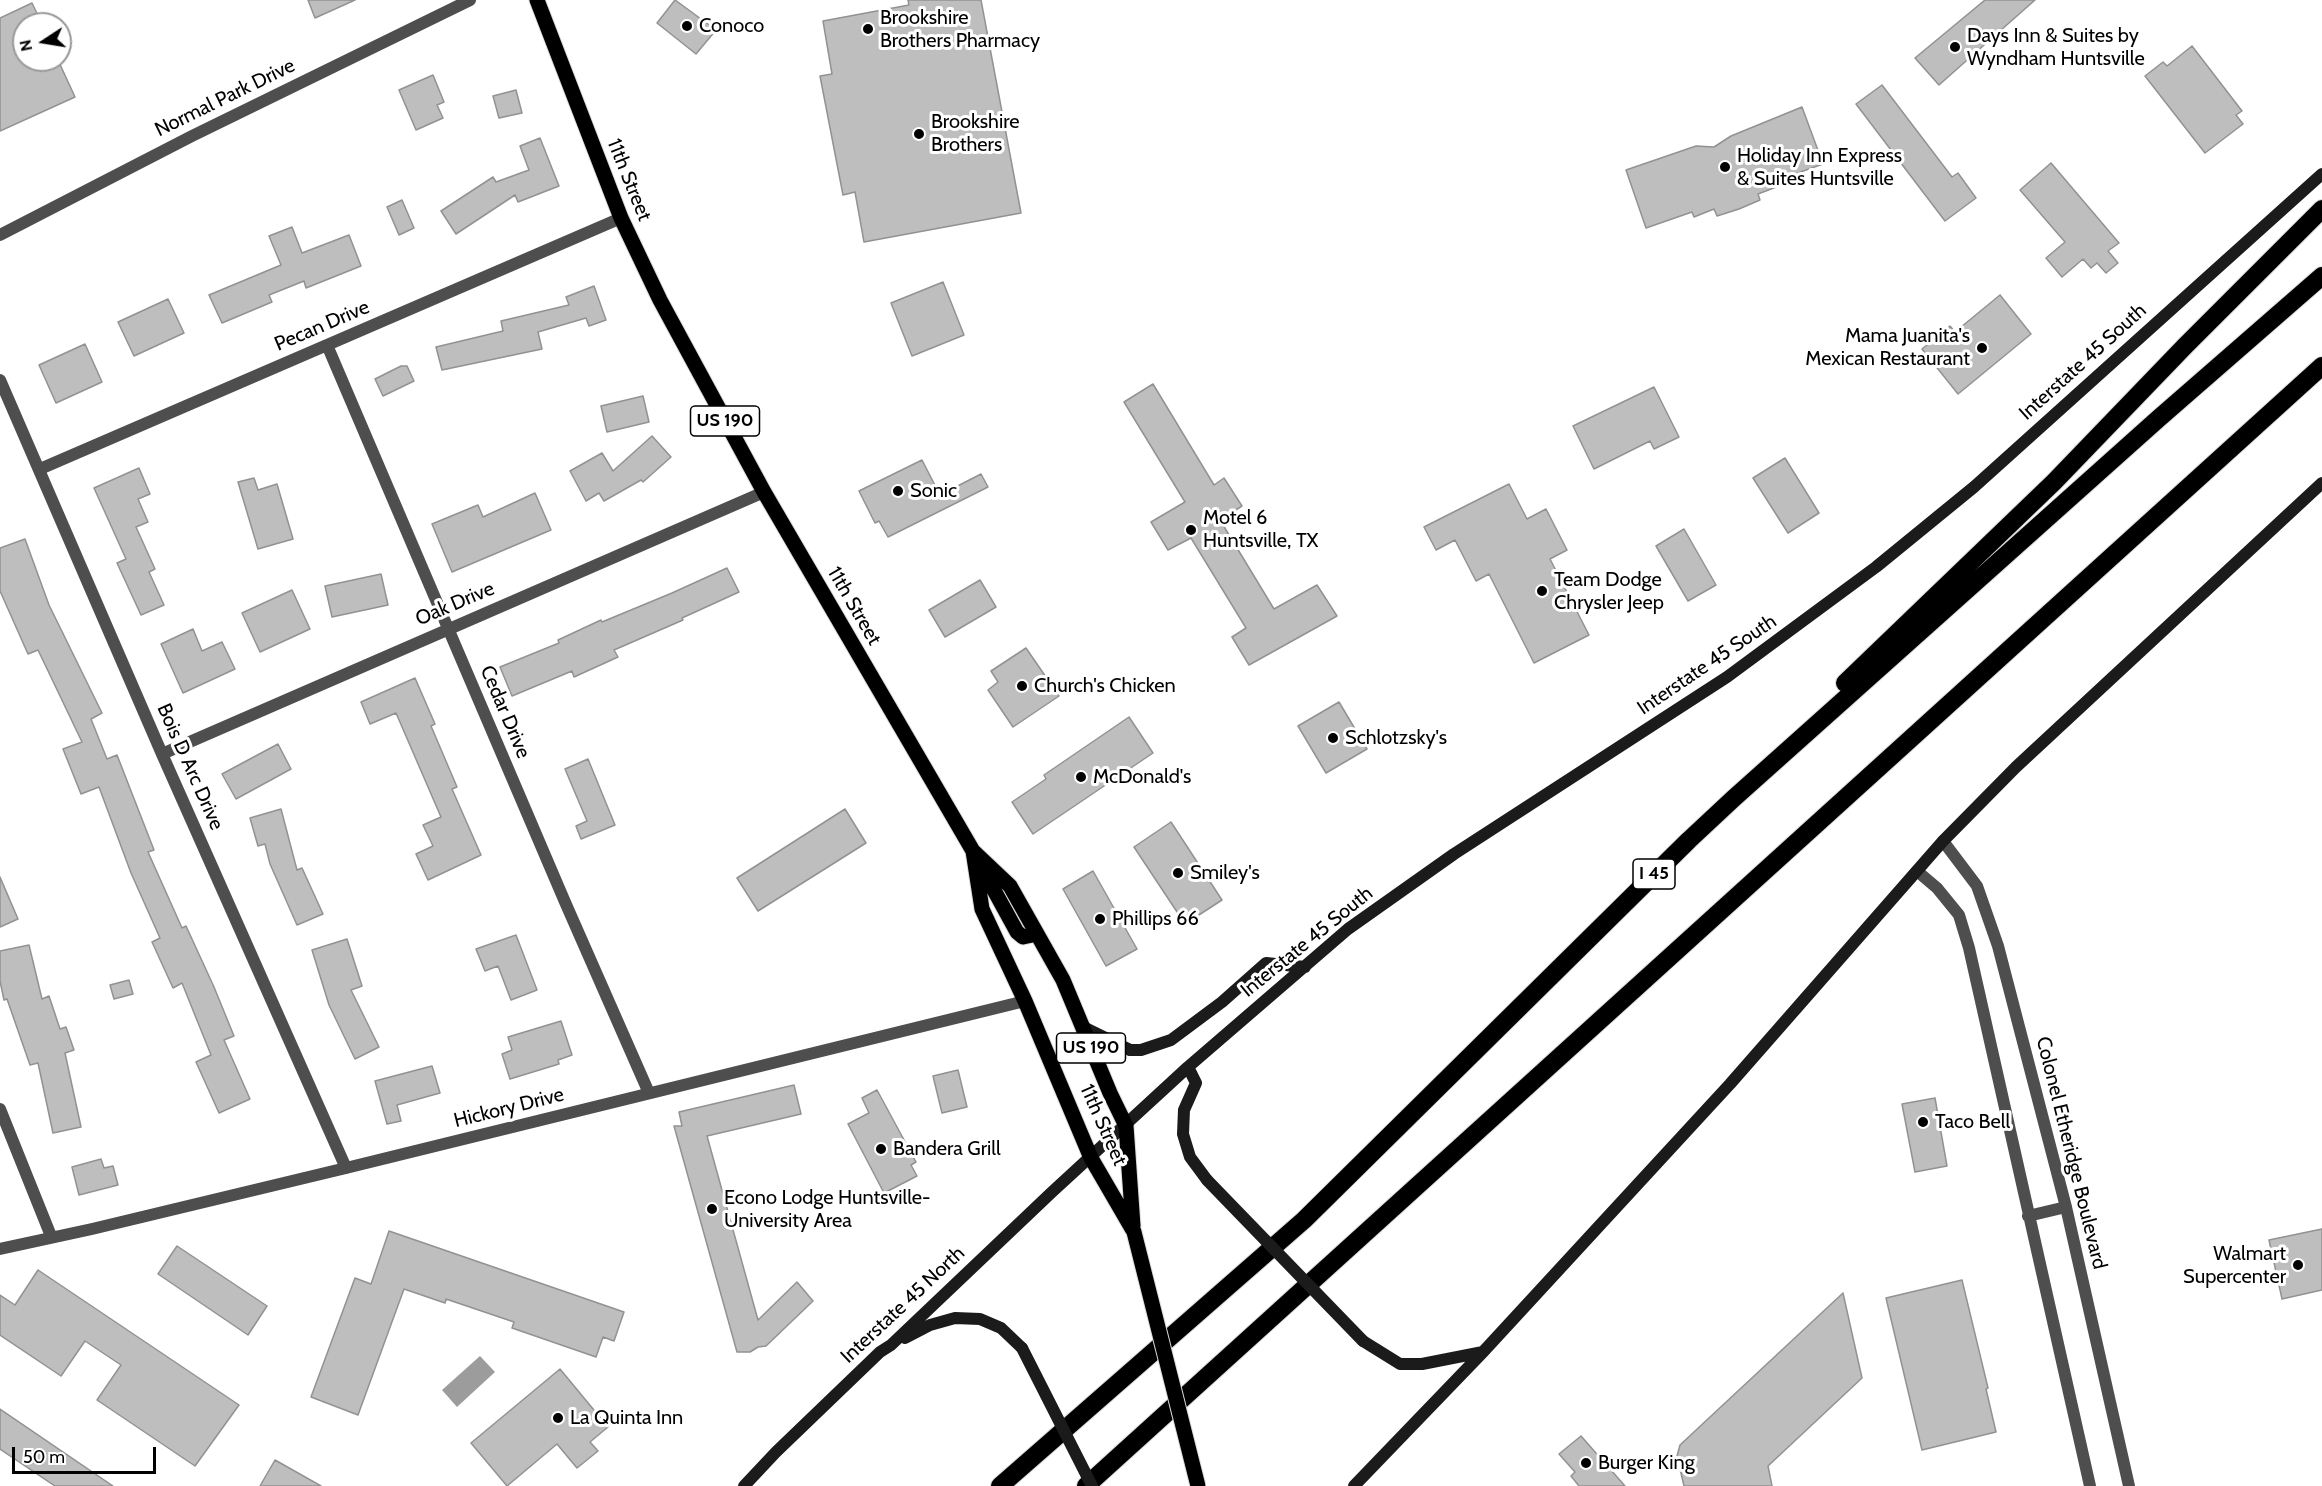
<!DOCTYPE html>
<html>
<head>
<meta charset="utf-8">
<style>
	body { margin:0 }
	#map { position:relative; width:2322px; height:1486px; overflow:hidden; background:#fff; font-family:Cabin,sans-serif }
	canvas { display:block }
	.north { position:absolute; left:12px; top:12px; width:60px; height:60px; box-sizing:border-box; background:#fff; border:2px solid #999; border-radius:50%; rotate:258deg; font-size:16px; font-weight:700; line-height:24px; text-align:center; color:#000 }
	.north::after { content:''; display:block; margin:auto; width:21px; height:27px; background:#000; clip-path:polygon(50% 0,100% 100%,50% 72%,0 100%) }
	.scale { position:absolute; left:12px; top:1447px; width:144px; height:27px; box-sizing:border-box; border:3px solid #000; border-top:0; padding-left:8px; font-size:18px; line-height:21px; white-space:nowrap; color:#000; -webkit-text-stroke:4px #fff; paint-order:stroke }
</style>
</head>
<body>
<div id="map">
<canvas width="2322" height="1486"></canvas>
<div class="north">N</div>
<div class="scale">50 m</div>
</div>
<script>
const ctx = document.querySelector('canvas').getContext('2d');
ctx.lineJoin = 'round';
function paint(path, color) {
  ctx.fillStyle = color;
  ctx.fill(path, 'evenodd');
}
function shape(rows) {
  const path = new Path2D();
  for (const r of rows) {
    path.moveTo(r[0], r[1]);
    for (let i = 2; i < r.length; i += 2) path.lineTo(r[i], r[i + 1]);
  }
  return path;
}
function strokePath(path, color, width, dash) {
  ctx.strokeStyle = color;
  ctx.lineWidth = width;
  ctx.lineCap = dash ? 'butt' : 'round';
  ctx.setLineDash(dash || []);
  ctx.stroke(path);
}
function label(font, color, halo, rows, align = 'center') {
  ctx.font = font + ' Cabin,sans-serif';
  ctx.lineWidth = 6;
  ctx.setLineDash([]);
  ctx.textBaseline = 'middle';
  ctx.strokeStyle = halo;
  ctx.fillStyle = color;
  for (const [text, x, y, turn = 0] of rows) {
    ctx.save();
    ctx.translate(x, y);
    ctx.rotate((+turn || 0) * Math.PI / 180);
    ctx.textAlign = isNaN(turn) ? turn : align;
    if (halo) ctx.strokeText(text, 0, 0);
    ctx.fillText(text, 0, 0);
    ctx.restore();
  }
}
const water = shape([
	[480,1356,495,1372,457,1407,442,1390]
]);
const building = shape([
	[308,0,355,0,315,18,308,0],
	[675,0,716,30,696,54,657,23,675,0],
	[908,0,981,0,1021,213,864,242,855,192,843,195,820,76,832,74,823,21,909,5,908,0],
	[1985,0,2035,0,1939,85,1915,58,1985,0],
	[32,3,42,24,24,24,24,60,58,60,75,97,0,131,0,18,32,3],
	[2192,46,2242,111,2236,115,2243,124,2205,153,2145,76,2163,62,2167,66,2192,46],
	[433,75,444,102,437,105,443,118,416,130,399,90,433,75],
	[1882,85,1952,177,1958,173,1976,198,1945,221,1856,104,1882,85],
	[516,90,522,113,499,118,493,96,516,90],
	[1802,107,1823,164,1778,180,1779,186,1758,194,1760,200,1739,209,1717,216,1714,209,1694,217,1692,212,1646,228,1626,170,1696,146,1714,147,1731,136,1802,107],
	[540,138,559,186,518,202,515,195,456,234,441,211,493,177,496,182,529,170,520,146,540,138],
	[2051,163,2119,243,2108,251,2118,263,2106,273,2097,263,2091,268,2083,259,2062,277,2046,258,2065,242,2020,190,2051,163],
	[402,200,414,228,399,235,387,207,402,200],
	[292,227,302,253,349,235,361,266,306,288,304,281,269,295,272,302,222,323,209,295,281,265,269,236,292,227],
	[943,282,964,335,912,356,891,303,943,282],
	[594,286,606,320,589,326,586,318,538,332,542,349,442,370,436,347,503,331,501,321,569,305,566,297,594,286],
	[2000,295,2031,334,1958,394,1922,349,1950,326,1955,332,2000,295],
	[168,299,184,333,134,356,118,322,168,299],
	[85,344,102,382,56,403,39,365,85,344],
	[401,366,407,366,414,381,383,396,375,379,401,366],
	[1153,384,1214,485,1224,478,1242,506,1220,520,1274,609,1317,585,1337,616,1249,665,1232,637,1246,628,1191,538,1168,550,1151,522,1185,502,1124,402,1153,384],
	[1654,387,1679,437,1654,449,1650,441,1594,469,1573,426,1654,387],
	[643,396,649,422,607,432,601,406,643,396],
	[652,436,671,457,643,482,641,480,604,501,599,493,586,501,570,471,602,453,613,471,652,436],
	[1785,458,1819,513,1788,533,1753,478,1785,458],
	[922,460,940,495,981,474,988,487,888,537,879,521,875,523,859,491,922,460],
	[139,468,150,494,138,499,148,522,136,527,155,569,149,572,164,605,141,615,117,563,126,559,94,488,139,468],
	[254,478,258,490,277,484,293,539,258,549,238,482,254,478],
	[1509,484,1527,519,1546,509,1567,550,1550,559,1589,635,1534,663,1489,574,1476,581,1455,540,1436,550,1424,527,1509,484],
	[535,493,551,530,452,572,432,524,478,505,483,517,535,493],
	[1684,529,1716,585,1688,601,1656,546,1684,529],
	[25,539,49,605,102,713,91,719,107,759,117,755,154,850,148,852,182,928,186,926,214,987,234,1036,224,1040,250,1099,219,1113,196,1062,211,1055,182,983,173,988,152,942,160,938,131,873,99,787,81,794,63,749,82,742,38,650,28,654,0,591,0,548,25,539],
	[727,568,739,592,682,618,683,620,614,650,618,657,574,677,572,671,512,696,500,667,559,643,558,640,601,620,602,622,672,593,727,568],
	[381,574,388,605,332,617,325,586,381,574],
	[980,580,996,607,945,637,929,610,980,580],
	[292,590,310,629,260,652,242,613,292,590],
	[193,629,202,651,222,642,235,669,183,693,161,644,193,629],
	[1026,648,1059,696,1013,727,988,690,998,682,991,671,1026,648],
	[415,678,435,724,431,726,457,787,452,789,481,855,428,880,416,854,433,846,423,825,441,817,396,713,370,724,361,702,415,678],
	[1339,702,1367,749,1326,773,1298,726,1339,702],
	[1129,717,1153,753,1033,834,1012,802,1046,779,1044,775,1129,717],
	[278,744,291,769,236,799,222,774,278,744],
	[588,759,615,825,581,839,576,826,587,821,565,769,588,759],
	[281,809,297,870,302,868,323,914,297,925,270,864,265,844,258,846,250,818,281,809],
	[845,809,866,843,758,911,737,878,845,809],
	[1171,822,1222,900,1185,924,1134,847,1171,822],
	[1093,871,1137,949,1106,966,1063,889,1093,871],
	[0,877,18,919,0,927,0,877],
	[516,935,537,990,511,1000,498,966,485,971,476,949,516,935],
	[347,939,362,986,351,990,379,1047,355,1059,329,1005,312,950,347,939],
	[29,945,42,999,49,996,60,1029,66,1027,74,1050,65,1053,81,1127,53,1133,38,1063,30,1065,7,999,4,1000,0,981,0,951,29,945],
	[129,980,133,994,114,999,110,985,129,980],
	[561,1021,572,1055,558,1060,559,1064,510,1079,502,1054,512,1050,508,1037,561,1021],
	[432,1066,440,1093,397,1105,401,1121,387,1124,375,1081,432,1066],
	[958,1070,967,1107,942,1113,933,1076,958,1070],
	[794,1085,801,1114,707,1136,758,1320,797,1282,813,1301,766,1346,758,1347,750,1352,737,1352,674,1126,682,1126,679,1112,794,1085],
	[877,1090,916,1162,911,1165,917,1176,884,1193,848,1124,869,1113,862,1098,877,1090],
	[1935,1098,1947,1166,1915,1172,1902,1104,1935,1098],
	[101,1159,104,1168,113,1166,118,1185,79,1195,72,1167,101,1159],
	[2322,1229,2322,1290,2282,1299,2269,1240,2322,1229],
	[389,1231,624,1312,614,1341,603,1337,596,1357,512,1328,514,1322,446,1299,445,1303,404,1289,358,1415,311,1397,355,1278,371,1284,389,1231],
	[177,1246,267,1306,248,1335,158,1274,177,1246],
	[38,1270,239,1405,195,1466,97,1400,121,1365,85,1341,61,1376,0,1335,0,1295,15,1305,38,1270],
	[1962,1280,1988,1388,1986,1389,1996,1432,1922,1450,1886,1298,1962,1280],
	[1843,1293,1862,1378,1768,1466,1772,1486,1684,1486,1677,1456,1680,1445,1843,1293],
	[560,1369,608,1427,590,1442,598,1451,577,1468,557,1444,507,1486,471,1443,560,1369],
	[0,1409,113,1486,55,1486,0,1449,0,1409],
	[1581,1436,1625,1486,1579,1486,1571,1476,1575,1472,1559,1454,1581,1436],
	[275,1460,321,1486,260,1486,275,1460]
]);
const minor = shape([
	[327,345,565,902,649,1093],
	[0,380,162,754,346,1168],
	[40,469,621,218],
	[162,754,764,492],
	[1943,841,1977,886,1998,946,2066,1207,2129,1486],
	[1917,871,1937,888,1959,915,1969,948,2090,1486],
	[0,1109,51,1236],
	[2028,1216,2066,1207],
	[0,1249,92,1229,346,1168,1025,1001]
]);
const tertiary = shape([
	[0,235,192,136,470,0]
]);
const secondary = shape([
	[1083,1027,1130,1050,1141,1050,1171,1040,1222,1002,1266,963,1305,967],
	[1188,1067,1196,1083,1184,1110,1183,1134,1190,1157,1207,1180],
	[905,1338,930,1325,955,1318,980,1319,1001,1328,1022,1348],
	[1363,1341,1400,1364,1422,1364,1483,1352],
	[744,1486,776,1452,880,1352,891,1345,1052,1192,1188,1067,1348,929,1454,854,1727,677,1876,567,1974,487,2322,174],
	[1354,1486,1483,1352,1730,1084,1943,841,2016,767,2322,483]
]);
const primary = shape([
	[537,0,621,218,660,300,764,492,973,851,982,909,1025,1001,1091,1158,1134,1232],
	[973,851,1010,886,1063,980,1110,1093,1126,1126,1133,1226],
	[978,861,1017,932,1023,937,1037,934]
]);
const motorway = shape([
	[1845,683,2054,482,2185,346,2322,209],
	[1000,1486,1304,1220,1689,840,1734,798,2158,419,2322,276],
	[1086,1486,2322,366]
]);
const secondaryBridge = shape([
	[1207,1180,1363,1341],
	[1022,1348,1092,1486]
]);
const primaryBridge = shape([
	[1134,1232,1198,1486]
]);
const markers = [
	[687,26,6,"#000"],
	[868,29,6,"#000"],
	[1955,47,6,"#000"],
	[919,134,6,"#000"],
	[1725,167,6,"#000"],
	[1982,348,6,"#000"],
	[898,491,6,"#000"],
	[1191,530,6,"#000"],
	[1542,591,6,"#000"],
	[1022,686,6,"#000"],
	[1333,738,6,"#000"],
	[1081,777,6,"#000"],
	[1178,873,6,"#000"],
	[1100,919,6,"#000"],
	[1923,1122,6,"#000"],
	[881,1149,6,"#000"],
	[712,1209,6,"#000"],
	[2298,1265,6,"#000"],
	[558,1418,6,"#000"],
	[1586,1463,6,"#000"]
];
const shields = [
	[725,421,69],
	[1654,874,42],
	[1091,1048,69]
];
const shieldNames = [
	["US 190",725,421],
	["I 45",1654,874],
	["US 190",1091,1048]
];
const poiNames = [
	["Brookshire",880,18],
	["Brothers Pharmacy",880,41],
	["Conoco",699,26],
	["Days Inn & Suites by",1967,36],
	["Wyndham Huntsville",1967,59],
	["Brookshire",931,122],
	["Brothers",931,145],
	["Holiday Inn Express",1737,156],
	["& Suites Huntsville",1737,179],
	["Mama Juanita's",1970,336,"right"],
	["Mexican Restaurant",1970,359,"right"],
	["Sonic",910,491],
	["Motel 6",1203,518],
	["Huntsville, TX",1203,541],
	["Team Dodge",1554,580],
	["Chrysler Jeep",1554,603],
	["Church's Chicken",1034,686],
	["Schlotzsky's",1345,738],
	["McDonald's",1093,777],
	["Smiley's",1190,873],
	["Phillips 66",1112,919],
	["Taco Bell",1935,1122],
	["Bandera Grill",893,1149],
	["Econo Lodge Huntsville-",724,1198],
	["University Area",724,1221],
	["Walmart",2286,1254,"right"],
	["Supercenter",2286,1277,"right"],
	["La Quinta Inn",570,1418],
	["Burger King",1598,1463]
];
const streetNames = [
	["Normal Park Drive",225,98,-26],
	["11th Street",629,180,68],
	["Pecan Drive",322,326,-23],
	["Interstate 45 South",2083,362,-42],
	["Oak Drive",455,604,-23],
	["11th Street",854,606,60],
	["Interstate 45 South",1707,665,-34],
	["Cedar Drive",505,712,67],
	["Bois D Arc Drive",190,767,66],
	["Interstate 45 South",1307,942,-39],
	["Hickory Drive",509,1108,-14],
	["11th Street",1103,1125,66],
	["Colonel Etheridge Boulevard",2071,1153,76],
	["Interstate 45 North",903,1305,-43]
];
paint(water, '#9c9c9c');
paint(building, '#bebebe');
strokePath(building, '#929292', 1.5);
strokePath(primary, '#dbdbdb', 17);
strokePath(motorway, '#dbdbdb', 20);
strokePath(minor, '#4e4e4e', 12);
strokePath(tertiary, '#4e4e4e', 12);
strokePath(secondary, '#1b1b1b', 12);
strokePath(primary, '#000', 15);
strokePath(motorway, '#000', 18);
strokePath(primaryBridge, '#dbdbdb', 17, []);
strokePath(secondaryBridge, '#1b1b1b', 12);
strokePath(primaryBridge, '#000', 15);
for (const [x, y, r, color] of markers) {
  const dot = new Path2D();
  dot.arc(x, y, r, 0, 2 * Math.PI);
  ctx.fillStyle = color;
  ctx.fill(dot);
  strokePath(dot, '#fff', 2);
}
for (const [x, y, w] of shields) {
  const box = new Path2D();
  box.roundRect(x - w / 2, y - 15, w, 30, 4.5);
  ctx.fillStyle = '#fff';
  ctx.fill(box);
  strokePath(box, '#000', 1.5);
}
label('bold 18px', '#000', null, shieldNames);
label('20px', '#000', '#fff', poiNames, 'left');
label('20px', '#000', '#fff', streetNames);
</script>
</body>
</html>
